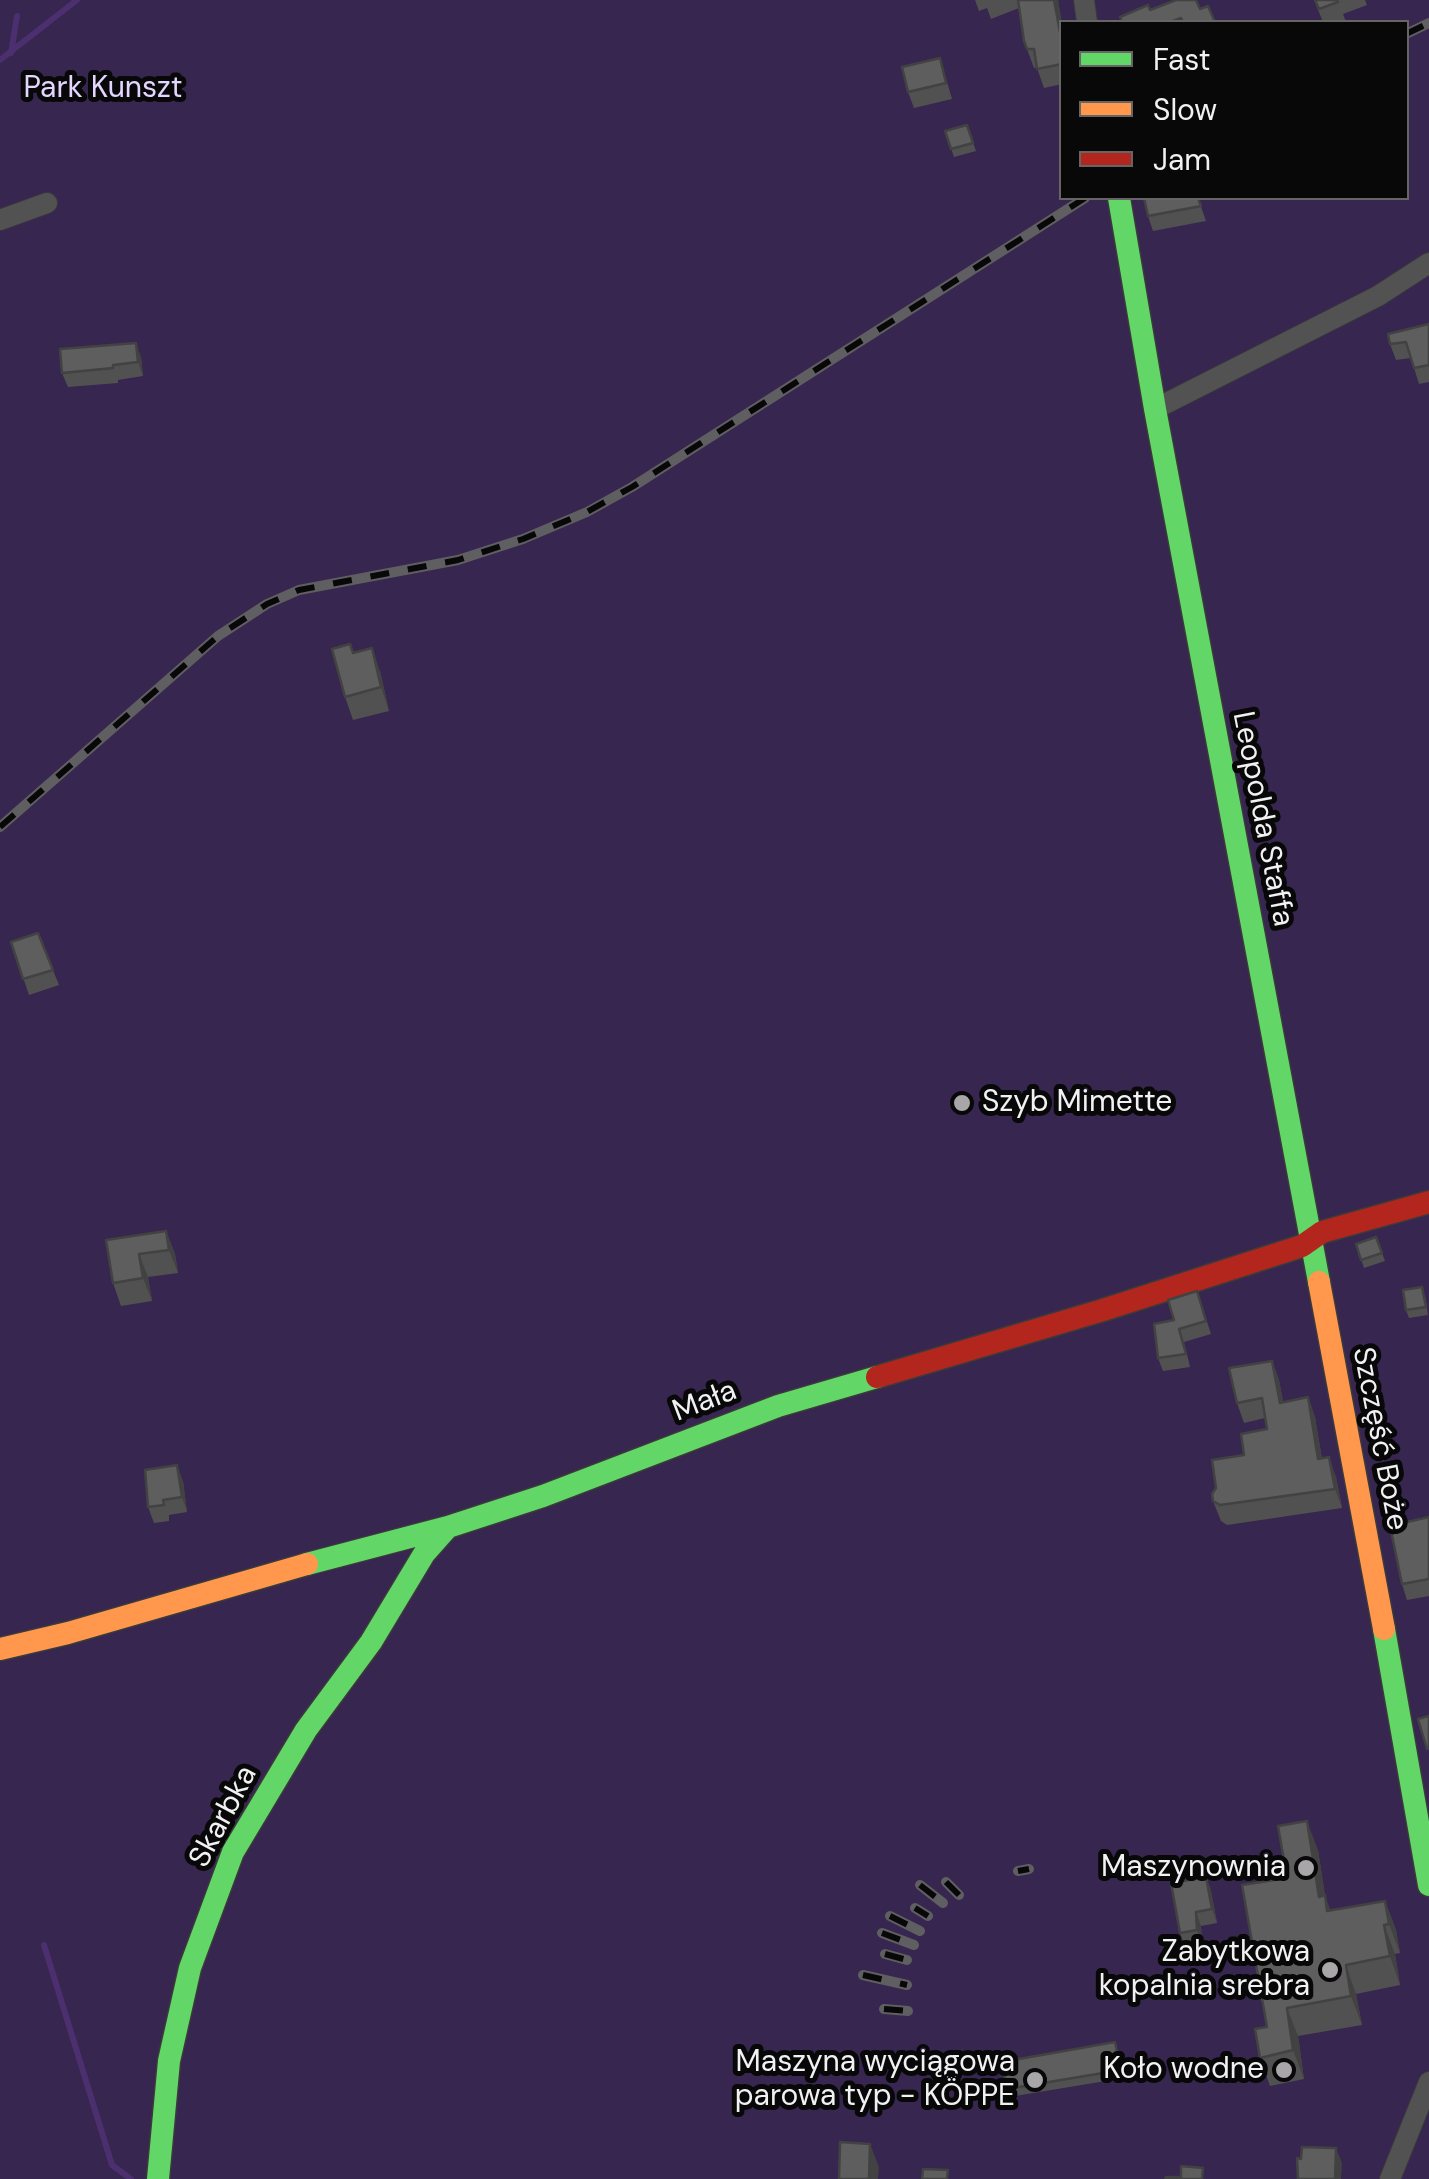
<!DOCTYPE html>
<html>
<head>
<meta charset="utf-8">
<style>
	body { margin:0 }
	#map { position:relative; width:1429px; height:2179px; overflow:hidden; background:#1f1e20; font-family:"DM Sans",sans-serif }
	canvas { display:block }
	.legend { position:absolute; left:1059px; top:20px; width:350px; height:180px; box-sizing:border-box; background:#080809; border:2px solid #656566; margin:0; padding:12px 18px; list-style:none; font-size:30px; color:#f1f0f2 }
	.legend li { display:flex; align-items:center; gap:20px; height:50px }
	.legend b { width:50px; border:2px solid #656566 }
</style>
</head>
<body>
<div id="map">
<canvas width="1429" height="2179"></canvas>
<ul class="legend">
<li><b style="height:12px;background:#63d668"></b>Fast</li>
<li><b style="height:12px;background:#ff974d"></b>Slow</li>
<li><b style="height:12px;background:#b3261e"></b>Jam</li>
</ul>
</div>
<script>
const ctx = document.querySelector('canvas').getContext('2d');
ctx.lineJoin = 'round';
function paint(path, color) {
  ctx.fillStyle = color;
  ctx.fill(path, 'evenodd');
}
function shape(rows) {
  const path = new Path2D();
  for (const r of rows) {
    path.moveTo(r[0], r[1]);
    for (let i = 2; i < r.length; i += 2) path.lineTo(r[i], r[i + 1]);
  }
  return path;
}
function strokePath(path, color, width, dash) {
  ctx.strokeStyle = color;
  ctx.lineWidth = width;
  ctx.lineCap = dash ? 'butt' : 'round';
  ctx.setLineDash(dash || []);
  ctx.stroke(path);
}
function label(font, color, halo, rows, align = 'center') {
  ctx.font = font + ' "DM Sans",sans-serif';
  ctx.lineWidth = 10;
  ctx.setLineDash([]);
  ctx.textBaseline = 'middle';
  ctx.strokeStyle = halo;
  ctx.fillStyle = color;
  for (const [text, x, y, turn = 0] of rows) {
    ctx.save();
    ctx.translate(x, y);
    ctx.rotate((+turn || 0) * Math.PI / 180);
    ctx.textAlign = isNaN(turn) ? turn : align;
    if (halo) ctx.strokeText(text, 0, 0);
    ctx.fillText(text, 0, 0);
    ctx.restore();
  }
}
const green = shape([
	[0,0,1429,0,1429,2179,0,2179],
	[1062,22,1406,22,1406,198,1062,198]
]);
const stream = shape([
	[11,53,17,16],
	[0,60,77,0],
	[44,1945,112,2165,131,2179]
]);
const street = shape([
	[1084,0,1087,22],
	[0,220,47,203],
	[1155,409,1378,296,1429,263],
	[1390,2179,1429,2082]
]);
const fast = shape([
	[1119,198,1155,409,1319,1282],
	[307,1564,448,1527,543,1496,778,1406,877,1377],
	[1384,1629,1429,1885],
	[158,2179,169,2061,190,1968,233,1852,306,1730,371,1642,424,1554,448,1527]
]);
const slow = shape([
	[1319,1282,1384,1629],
	[0,1649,68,1633,307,1564]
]);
const jam = shape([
	[877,1377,1103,1310,1302,1246,1322,1232,1429,1202]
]);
const rail = shape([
	[1406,34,1429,23],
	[0,827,218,636,267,604,299,590,458,560,523,539,587,512,632,487,1085,198],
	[1018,1871,1029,1869],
	[946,1882,959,1895],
	[920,1885,943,1903],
	[915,1908,928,1916],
	[890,1916,920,1931],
	[882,1933,914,1945],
	[885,1954,907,1960],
	[863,1975,907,1985],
	[884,2009,908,2011]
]);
const wall = shape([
	[975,0,1058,0,1062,25,1062,84,1044,88,1037,68,1034,68,1027,49,1019,8,991,19,987,8,979,11],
	[1314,0,1365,0,1367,5,1343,14,1346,22,1323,22],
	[940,58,952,99,914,108,908,92],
	[967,125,976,151,954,157,945,131],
	[1198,198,1206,221,1153,231,1148,216],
	[1429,324,1429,382,1419,384,1411,358,1396,360,1390,344],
	[141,357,143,376,118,380,118,383,68,387,62,373],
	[353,653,380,671,389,711,353,720,345,697],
	[38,933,59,985,29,995,11,942],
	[166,1231,175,1254,178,1273,148,1277,152,1301,121,1306,113,1283,106,1240],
	[1376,1237,1385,1261,1364,1268,1356,1244],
	[1197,1291,1211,1334,1184,1342,1190,1367,1163,1371,1158,1358,1174,1320],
	[1425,1295,1428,1315,1409,1318,1406,1310],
	[1272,1361,1279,1380,1283,1402,1308,1397,1315,1417,1322,1459,1336,1477,1342,1508,1227,1525,1221,1521,1213,1501,1244,1455,1267,1429,1265,1418,1244,1423,1237,1403],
	[183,1481,187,1512,169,1515,169,1521,154,1523,148,1507],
	[1429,1517,1429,1596,1407,1600,1402,1584],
	[1318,1850,1325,1896,1330,1910,1385,1901,1396,1930,1400,1953,1395,1954,1400,1985,1356,1994,1362,2025,1298,2036,1304,2079,1270,2086,1260,2058],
	[1206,1877,1211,1891,1217,1923,1201,1926,1202,1944,1185,1947,1180,1933],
	[1115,2042,1124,2078,1009,2097,1007,2089]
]);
const shadedWall = shape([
	[1054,0,1058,0,1062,25,1062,43],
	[136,343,141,357,143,376,138,362],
	[372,648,380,671,389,711,381,687],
	[166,1231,175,1254,178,1273,169,1250],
	[139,1254,148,1277,152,1301,143,1278],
	[1272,1361,1279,1380,1287,1422,1280,1403],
	[1308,1397,1315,1417,1325,1479,1318,1459],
	[1329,1457,1336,1477,1342,1508,1335,1489],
	[177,1465,183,1481,187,1512,182,1497],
	[1307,1821,1318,1850,1325,1896,1335,1924,1319,1897],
	[1206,1877,1211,1891,1217,1923,1212,1909],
	[1385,1901,1396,1930,1400,1953,1389,1924],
	[1196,1912,1201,1926,1202,1944,1197,1930],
	[1384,1925,1395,1954,1400,1985,1390,1956],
	[1346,1965,1356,1994,1362,2025,1351,1996],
	[1287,2008,1298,2036,1304,2079,1293,2050],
	[870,2144,879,2167,878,2179,869,2179],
	[1336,2148,1342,2163,1341,2179,1335,2179]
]);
const building = shape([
	[1018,0,1054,0,1062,43,1062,64,1037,69,1034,49,1027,49,1024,41,1018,0],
	[1176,0,1196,0,1200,9,1208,6,1215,22,1183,22,1181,18,1170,22,1122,22,1120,17,1148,5,1150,10,1176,0],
	[1315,0,1337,0,1338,2,1319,9,1315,0],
	[940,58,946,83,908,92,902,67,940,58],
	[967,125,973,143,951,149,945,131,967,125],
	[1144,198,1198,198,1201,206,1148,216,1144,198],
	[1429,324,1429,365,1414,368,1406,342,1390,344,1388,334,1429,324],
	[136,343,138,362,113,365,113,368,62,373,60,349,136,343],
	[350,644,353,653,372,648,381,687,345,697,332,649,350,644],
	[38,933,53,970,23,979,11,942,38,933],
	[166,1231,169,1250,139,1254,143,1278,113,1283,106,1240,166,1231],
	[1376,1237,1382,1253,1361,1260,1356,1244,1376,1237],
	[1422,1287,1426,1307,1406,1310,1403,1290,1422,1287],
	[1197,1291,1206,1321,1179,1329,1186,1354,1158,1358,1154,1324,1174,1320,1168,1300,1197,1291],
	[1272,1361,1280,1403,1308,1397,1318,1459,1329,1457,1335,1489,1220,1505,1213,1501,1212,1494,1216,1488,1212,1460,1244,1455,1241,1434,1267,1429,1262,1398,1237,1403,1229,1368,1272,1361],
	[177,1465,182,1497,163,1500,164,1505,148,1507,145,1470,177,1465],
	[1429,1517,1429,1579,1402,1584,1390,1526,1429,1517],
	[1429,1716,1429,1748,1427,1749,1418,1719,1429,1716],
	[1307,1821,1319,1897,1325,1895,1327,1911,1385,1901,1389,1924,1384,1925,1390,1956,1346,1965,1351,1996,1287,2008,1293,2050,1260,2058,1255,2029,1267,2027,1242,1885,1287,1878,1278,1826,1307,1821],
	[1206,1877,1212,1909,1196,1912,1197,1930,1180,1933,1171,1883,1206,1877],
	[1115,2042,1121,2070,1007,2089,1002,2062,1115,2042],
	[840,2142,870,2144,869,2179,839,2179,840,2142],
	[1302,2147,1336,2148,1335,2179,1298,2179,1297,2158,1301,2159,1302,2147],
	[1181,2166,1203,2168,1202,2179,1165,2179,1166,2177,1181,2177,1181,2166],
	[923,2169,948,2170,947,2179,922,2179,923,2169]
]);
const markers = [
	[962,1103,10,"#a8a6a8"],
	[1306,1868,10,"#a8a6a8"],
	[1330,1970,10,"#a8a6a8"],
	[1284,2070,10,"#a8a6a8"],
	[1035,2080,10,"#a8a6a8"]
];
const parkNames = [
	["Park Kunszt",103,89]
];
const streetNames = [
	["Leopolda Staffa",1262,819,79],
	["Mała",705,1402,-21],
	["Szczęść Boże",1379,1439,79],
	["Skarbka",224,1817,-62]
];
const poiNames = [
	["Szyb Mimette",982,1103,"left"],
	["Maszynownia",1286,1868],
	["Zabytkowa",1310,1953],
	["kopalnia srebra",1310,1987],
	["Maszyna wyciągowa",1015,2063],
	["parowa typ - KÖPPE",1015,2097],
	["Koło wodne",1264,2070]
];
paint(green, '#37264f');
strokePath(stream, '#4c2f6f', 6);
strokePath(street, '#3b3a3c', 22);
strokePath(fast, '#3b3a3c', 25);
strokePath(slow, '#3b3a3c', 25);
strokePath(jam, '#3b3a3c', 25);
strokePath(street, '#525253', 20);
strokePath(fast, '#63d668', 22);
strokePath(slow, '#ff974d', 22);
strokePath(jam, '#b3261e', 22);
strokePath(rail, '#5f5e60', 10);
strokePath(rail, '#080809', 6, [19]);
paint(wall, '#515152');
paint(shadedWall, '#424242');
paint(building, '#5e5e5f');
strokePath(building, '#424242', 2.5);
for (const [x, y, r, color] of markers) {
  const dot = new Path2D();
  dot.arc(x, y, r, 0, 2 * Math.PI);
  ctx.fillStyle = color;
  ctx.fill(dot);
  strokePath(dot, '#080809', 4);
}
label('30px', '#e4d5fe', '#080809', parkNames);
label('30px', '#f1f0f2', '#080809', streetNames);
label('30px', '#f1f0f2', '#080809', poiNames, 'right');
</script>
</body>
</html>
